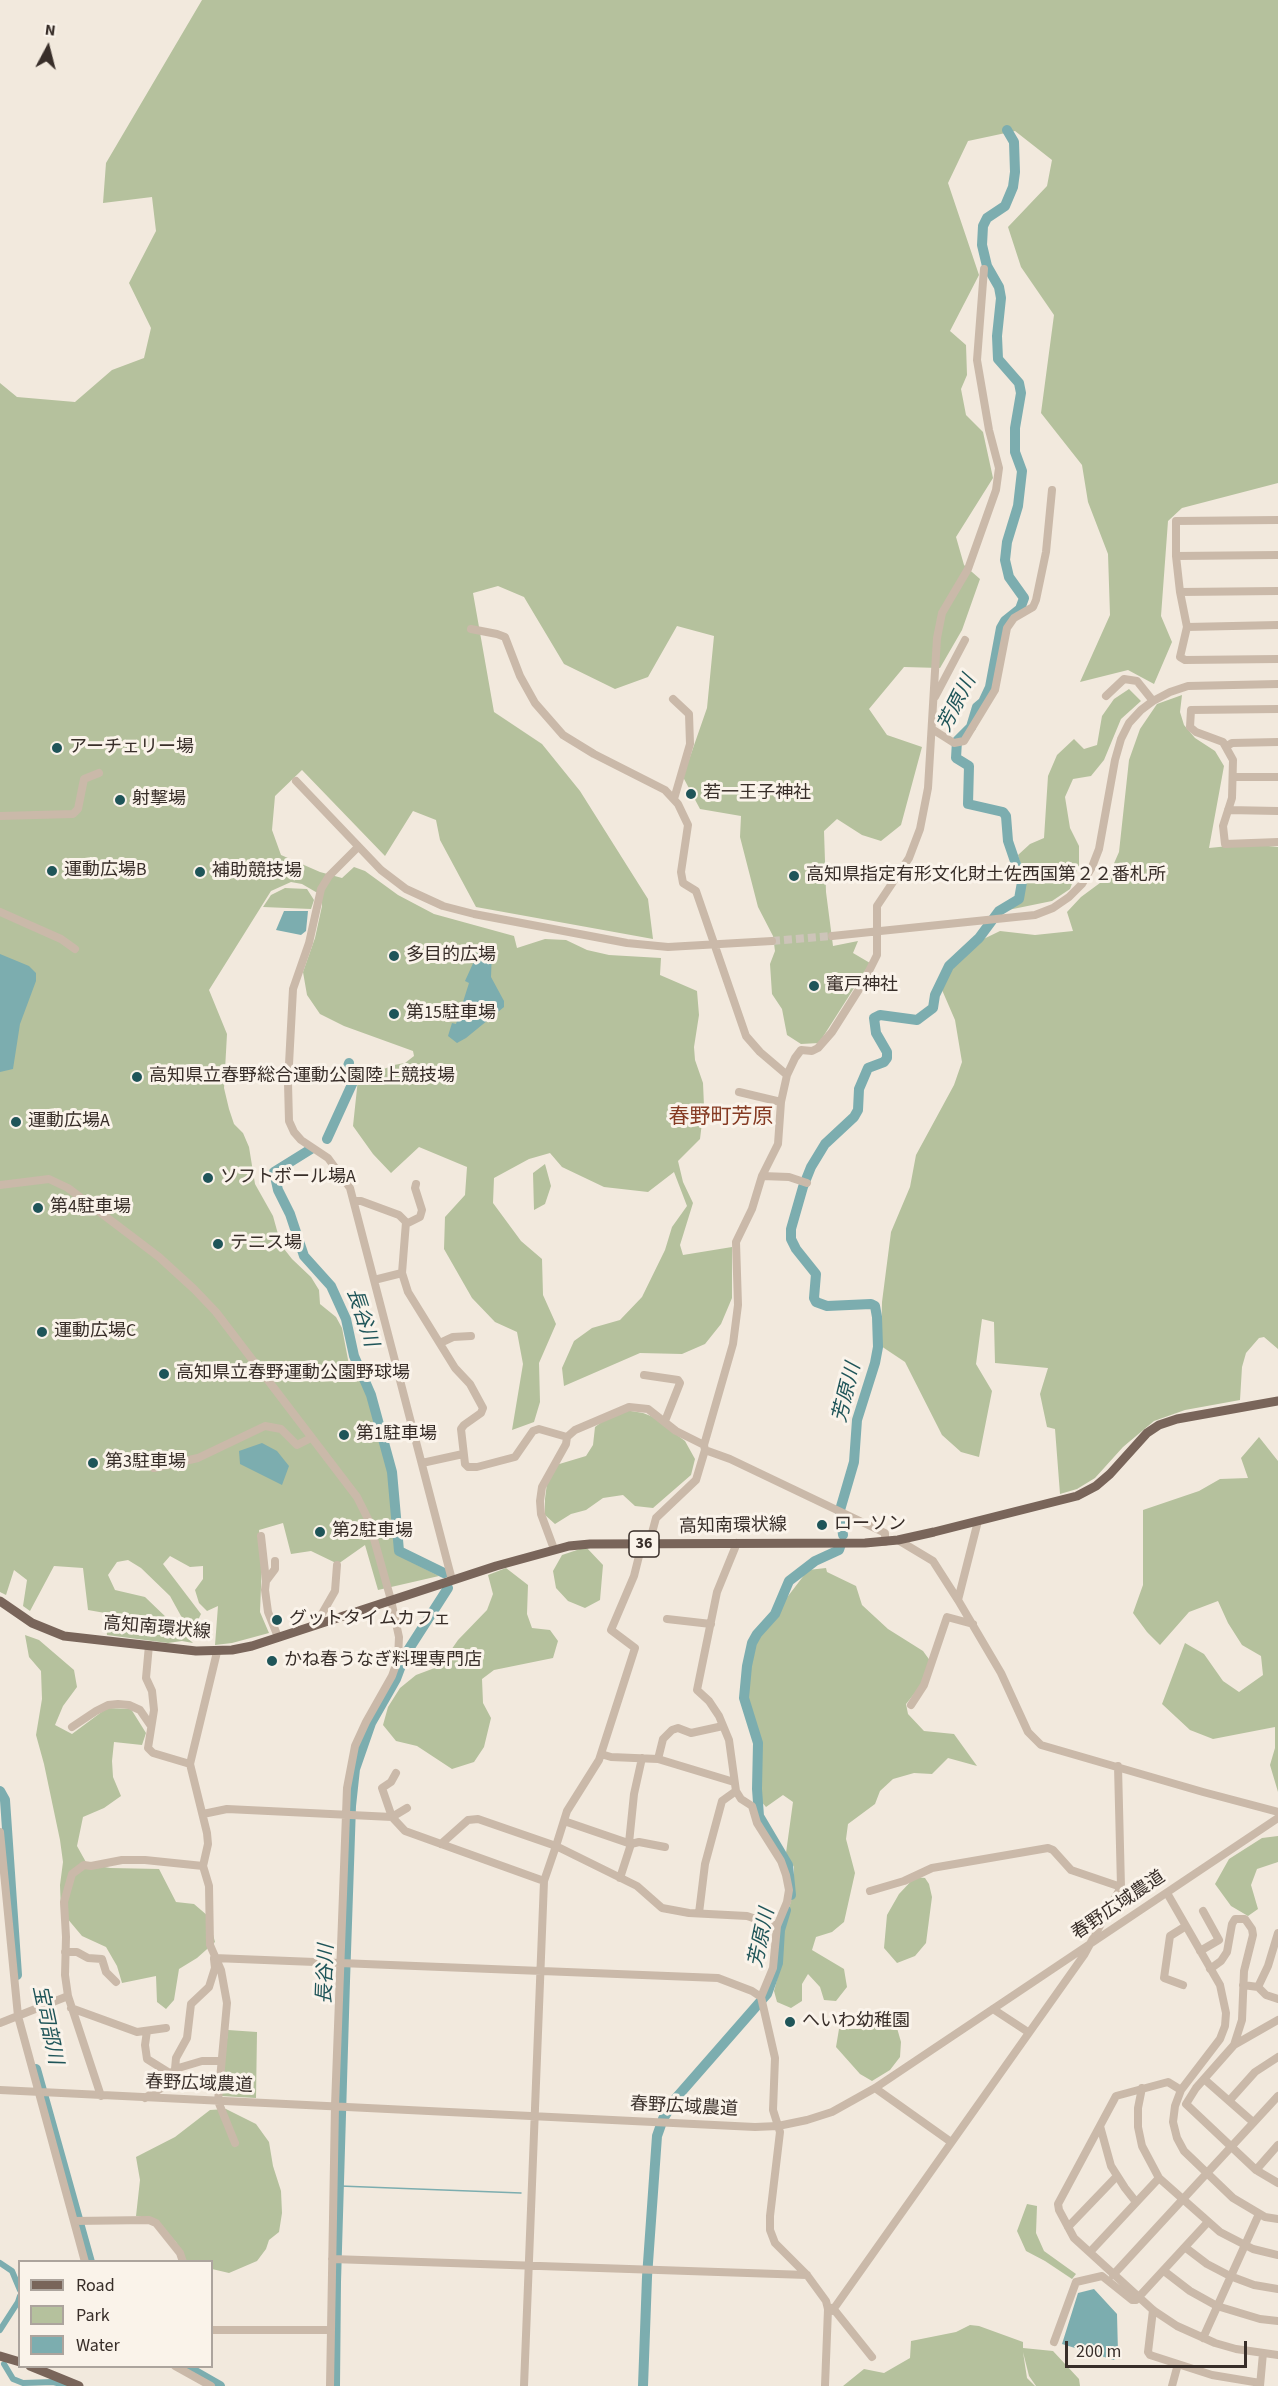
<!DOCTYPE html>
<html>
<head>
<meta charset="utf-8">
<style>
	body { margin:0 }
	#map { position:relative; width:1278px; height:2386px; overflow:hidden; background:#f2e9dd; font-family:"Source Sans 3",sans-serif }
	canvas { display:block }
	.legend { position:absolute; left:18px; top:2260px; width:195px; height:108px; box-sizing:border-box; background:#faf3ea; border:2px solid #aca49d; margin:0; padding:8px 10px; list-style:none; font-size:18px; color:#382e29 }
	.legend li { display:flex; align-items:center; gap:12px; height:30px }
	.legend b { width:30px; border:2px solid #aca49d }
	.north { position:absolute; left:18px; top:18px; width:60px; height:60px; -webkit-text-stroke:4px #faf3ea; paint-order:stroke; rotate:7deg; font-size:16px; font-weight:700; line-height:24px; text-align:center; color:#382e29 }
	.north::after { content:''; display:block; margin:auto; width:21px; height:27px; background:#382e29; clip-path:polygon(50% 0,100% 100%,50% 72%,0 100%) }
	.scale { position:absolute; left:1065px; top:2341px; width:182px; height:27px; box-sizing:border-box; border:3px solid #382e29; border-top:0; padding-left:8px; font-size:18px; line-height:21px; white-space:nowrap; color:#382e29; -webkit-text-stroke:4px #faf3ea; paint-order:stroke }
</style>
</head>
<body>
<div id="map">
<canvas width="1278" height="2386"></canvas>
<ul class="legend">
<li><b style="height:8px;background:#79655a"></b>Road</li>
<li><b style="height:16px;background:#b5c19d"></b>Park</li>
<li><b style="height:16px;background:#7cadaf"></b>Water</li>
</ul>
<div class="north">N</div>
<div class="scale">200 m</div>
</div>
<script>
const ctx = document.querySelector('canvas').getContext('2d');
ctx.lineJoin = 'round';
function paint(path, color) {
  ctx.fillStyle = color;
  ctx.fill(path, 'evenodd');
}
function shape(rows) {
  const path = new Path2D();
  for (const r of rows) {
    path.moveTo(r[0], r[1]);
    for (let i = 2; i < r.length; i += 2) path.lineTo(r[i], r[i + 1]);
  }
  return path;
}
function strokePath(path, color, width, dash) {
  ctx.strokeStyle = color;
  ctx.lineWidth = width;
  ctx.lineCap = dash ? 'butt' : 'round';
  ctx.setLineDash(dash || []);
  ctx.stroke(path);
}
function label(font, color, halo, rows, align = 'center') {
  ctx.font = font + ' "Source Sans 3","Noto Sans JP",sans-serif';
  ctx.lineWidth = 6;
  ctx.setLineDash([]);
  ctx.textBaseline = 'middle';
  ctx.strokeStyle = halo;
  ctx.fillStyle = color;
  for (const [text, x, y, turn = 0] of rows) {
    ctx.save();
    ctx.translate(x, y);
    ctx.rotate((+turn || 0) * Math.PI / 180);
    ctx.textAlign = isNaN(turn) ? turn : align;
    if (halo) ctx.strokeText(text, 0, 0);
    ctx.fillText(text, 0, 0);
    ctx.restore();
  }
}
const green = shape([
	[202,0,1278,0,1278,483,1182,508,1168,521,1161,616,1172,642,1154,684,1128,670,1080,682,1110,615,1108,554,1088,502,1082,465,1041,413,1054,315,1021,267,1008,227,1047,186,1052,160,1015,131,968,141,948,183,979,275,950,331,966,345,967,375,961,389,966,415,983,432,993,478,956,537,964,565,980,579,962,630,940,668,904,667,869,709,887,735,922,747,901,825,881,841,862,835,837,819,824,831,826,892,833,946,858,941,853,953,870,963,819,1043,801,1044,787,1035,782,1009,772,994,770,964,775,951,773,936,758,907,740,837,741,816,700,809,683,777,707,708,714,636,677,626,648,677,615,689,564,664,524,597,498,586,473,593,494,712,542,744,580,791,648,899,653,939,476,907,440,840,436,820,413,811,385,856,302,770,275,796,272,830,281,855,320,872,342,878,354,867,365,871,398,895,434,914,514,936,517,948,545,939,566,940,587,950,609,955,661,958,660,975,697,991,699,1015,694,1047,695,1060,703,1083,704,1106,700,1139,678,1161,683,1182,693,1203,680,1245,683,1255,732,1247,732,1298,721,1324,705,1344,682,1354,640,1353,564,1386,562,1368,574,1341,592,1328,620,1320,642,1297,665,1250,672,1227,687,1206,674,1172,648,1192,604,1187,562,1167,550,1153,529,1159,494,1178,493,1203,521,1241,542,1259,543,1295,556,1324,539,1363,540,1402,534,1422,512,1430,523,1364,517,1332,495,1322,472,1298,444,1249,445,1217,465,1195,467,1167,419,1147,391,1173,373,1154,353,1126,358,1079,394,1065,405,1063,414,1056,413,1051,344,1026,320,1014,307,995,303,972,315,938,322,906,321,895,302,884,291,882,271,891,209,990,227,1034,224,1088,229,1109,234,1124,243,1133,249,1147,255,1184,273,1216,281,1245,292,1259,311,1277,319,1290,320,1304,336,1317,342,1328,350,1370,363,1379,389,1473,396,1554,439,1576,378,1590,365,1545,338,1564,311,1551,291,1554,283,1523,259,1530,262,1561,260,1612,269,1633,232,1643,215,1645,218,1606,207,1611,199,1603,195,1590,203,1579,203,1566,190,1567,170,1556,163,1564,201,1614,193,1630,181,1616,170,1596,141,1568,128,1560,117,1562,108,1575,115,1590,145,1597,193,1643,182,1641,168,1643,107,1635,105,1613,88,1610,83,1568,54,1566,30,1611,23,1606,27,1580,14,1570,6,1595,0,1592,0,383,17,397,75,402,112,370,144,358,151,328,129,283,156,231,152,197,103,203,106,163],
	[1129,689,1141,701,1121,719,1104,760,1091,776,1073,779,1065,797,1070,828,1079,846,1079,865,1070,889,1052,901,1008,910,1023,899,1026,882,1018,855,1030,844,1044,838,1048,776,1057,755,1074,739,1084,749,1097,745,1102,716,1114,699],
	[1182,695,1180,712,1184,725,1195,738,1215,751,1224,766,1209,848,1249,844,1278,847,1278,1349,1264,1337,1259,1338,1246,1353,1242,1367,1240,1400,1185,1410,1154,1421,1123,1447,1095,1478,1077,1489,1060,1494,1055,1429,1047,1427,1040,1394,1048,1368,995,1363,994,1322,982,1319,976,1364,992,1391,979,1457,961,1452,942,1435,905,1362,881,1346,882,1302,891,1232,910,1187,916,1155,954,1085,962,1062,955,1020,939,983,967,947,1000,931,1035,935,1073,931,1067,912,1081,897,1108,877,1119,852,1129,760,1140,729,1157,704],
	[285,888,307,889,314,900,311,909,263,907,271,895],
	[545,1164,551,1186,545,1204,534,1210,533,1173],
	[625,1410,643,1413,661,1420,669,1429,685,1441,695,1459,691,1475,653,1508,635,1506,623,1495,603,1498,586,1510,571,1514,555,1524,545,1515,545,1499,547,1483,556,1465,586,1456,593,1445,595,1427,607,1418],
	[1259,1437,1278,1461,1278,1792,1270,1765,1275,1748,1275,1727,1213,1739,1190,1730,1162,1704,1185,1643,1204,1654,1223,1681,1239,1692,1263,1675,1261,1656,1242,1645,1228,1623,1218,1601,1189,1612,1160,1645,1147,1632,1133,1613,1143,1585,1143,1510,1199,1491,1220,1479,1248,1478,1241,1458],
	[586,1547,603,1565,600,1600,585,1608,568,1601,556,1588,553,1571,562,1555],
	[506,1568,528,1585,527,1614,532,1628,550,1630,558,1641,553,1658,494,1670,482,1679,483,1703,491,1718,484,1747,474,1762,452,1769,417,1746,396,1741,383,1725,388,1707,400,1688,416,1675,440,1666,458,1640,487,1610,493,1594,488,1575],
	[826,1568,827,1572,856,1586,862,1605,888,1629,923,1651,931,1662,922,1684,906,1704,908,1714,924,1731,954,1734,977,1766,948,1758,932,1774,914,1773,893,1779,880,1791,875,1804,848,1824,846,1839,855,1873,844,1922,832,1932,816,1937,812,1950,844,1969,847,1987,836,2001,824,2000,820,1987,808,1974,802,1984,802,2001,791,2008,777,2002,774,1991,779,1972,782,1933,794,1890,794,1867,786,1853,793,1802,783,1795,766,1807,760,1800,754,1734,746,1717,743,1682,748,1659,769,1621,808,1570],
	[25,1635,39,1640,74,1670,77,1687,63,1706,55,1725,72,1734,107,1708,131,1709,146,1733,142,1745,114,1742,112,1761,113,1777,121,1796,104,1808,83,1817,77,1846,87,1864,110,1868,159,1869,176,1902,194,1904,208,1916,215,1942,197,1958,179,1969,174,2000,166,2009,157,2002,156,1976,122,1983,117,1966,106,1947,82,1936,61,1911,60,1885,63,1862,60,1840,44,1764,36,1735,42,1699,41,1671,29,1657],
	[1278,1836,1278,1862,1257,1869,1251,1885,1258,1909,1248,1916,1231,1906,1215,1884,1229,1859,1262,1838],
	[915,1877,925,1878,929,1884,932,1897,926,1943,915,1956,897,1963,884,1948,887,1915,899,1894],
	[877,2020,886,2022,897,2028,901,2042,900,2057,890,2070,872,2081,860,2074,836,2047,839,2029,860,2029],
	[228,2030,257,2032,256,2098,221,2096],
	[226,2109,256,2124,269,2142,273,2166,281,2191,282,2213,279,2232,269,2240,266,2249,257,2261,229,2273,212,2269,212,2262,186,2261,176,2242,165,2230,147,2218,136,2216,140,2180,136,2157,175,2137,210,2110],
	[1027,2204,1037,2206,1036,2233,1044,2251,1076,2274,1072,2279,1045,2261,1026,2251,1017,2231],
	[970,2325,979,2326,1023,2342,1023,2348,1053,2351,1079,2379,1080,2386,1036,2386,1029,2376,1023,2352,1027,2378,1035,2386,843,2386,864,2369,884,2373,910,2358,911,2341,956,2332]
]);
const water = shape([
	[284,911,308,911,306,931,301,935,276,930],
	[480,948,492,950,491,977,504,1001,504,1007,466,1038,457,1043,448,1036,452,1023,456,1024,469,983,465,981],
	[0,954,29,966,36,973,36,981,20,1024,13,1069,0,1072],
	[262,1443,277,1451,289,1466,282,1485,240,1464,239,1451],
	[1094,2289,1117,2314,1118,2353,1114,2360,1062,2344,1078,2293]
]);
const stream = shape([
	[340,2186,521,2193]
]);
const canal = shape([
	[0,2263,12,2271,20,2290],
	[0,2330,18,2302,20,2296],
	[4,2364,13,2379,23,2383,53,2382,68,2386]
]);
const river = shape([
	[327,1139,353,1082,350,1073,346,1072,349,1063],
	[311,1149,274,1172,278,1190,290,1214,304,1256,331,1286,346,1319,354,1356,371,1395,392,1472,399,1551,444,1573],
	[843,1535,840,1510,854,1462,857,1420,875,1363,878,1347,877,1317,875,1306,871,1304,827,1306,816,1302,814,1298,816,1274,796,1249,791,1239,791,1229,803,1187,811,1167,825,1144,854,1117,858,1110,859,1089,868,1068,884,1062,887,1058,887,1052,876,1033,874,1018,880,1015,917,1020,933,1008,935,995,949,966,979,938,999,911,1019,899,1022,882,1008,841,1006,816,1003,812,968,804,969,766,956,758,957,741,971,727,977,707,983,702,990,687,1001,628,1005,621,1020,609,1024,598,1009,577,1005,560,1007,542,1018,506,1022,471,1015,452,1015,428,1021,393,1019,383,998,359,997,336,1001,298,999,287,987,266,982,245,983,226,987,218,1005,206,1013,187,1015,172,1014,142,1007,130],
	[0,1791,5,1800,17,1975],
	[791,1895,788,1865,759,1816,757,1789,758,1743,744,1698,747,1666,752,1643,757,1634,775,1614,789,1581,815,1561,839,1550,841,1544],
	[36,2069,90,2262],
	[185,2366,220,2386],
	[335,2386,336,2282,345,1981,351,1806,355,1769,371,1723,396,1679,405,1655,448,1588],
	[643,2386,647,2277,657,2136,663,2119,676,2098,767,1994,778,1963,780,1930,786,1910]
]);
const minorTunnel = shape([
	[772,941,832,936]
]);
const minor = shape([
	[1278,520,1176,521,1176,556,1180,592,1187,627,1278,625],
	[1176,556,1278,555],
	[1180,592,1278,591],
	[1187,627,1180,657,1185,660,1278,659],
	[471,629,497,634,505,637,520,676,535,703,563,735,594,754,665,790,678,804,688,825,681,872,683,883,696,891,746,1036,760,1052,787,1075],
	[1106,696,1124,679,1137,681,1153,701],
	[935,697,965,640],
	[673,699,689,714,690,744,674,799],
	[1278,709,1191,710,1190,727,1196,732,1223,742,1233,760,1232,798,1223,826,1225,844,1278,842],
	[932,729,954,743,964,741,995,690,1007,628,1014,618,1033,607,1036,600,1046,552,1052,490],
	[1227,746,1232,743,1278,742],
	[1233,777,1278,777],
	[296,781,381,870,406,889,443,906,474,914,627,943,668,947,772,941],
	[1228,810,1278,811],
	[0,816,73,814,78,809,84,779,99,773],
	[358,847,329,876,321,889,309,943,293,989,288,1083,289,1121,294,1132,301,1140,328,1158,350,1188,452,1580],
	[0,912,61,939,75,949],
	[832,936,1035,915,1053,908,1069,897,1082,884,1092,867,1099,849,1115,760,1121,739,1129,723,1141,710,1153,701,1170,692,1188,686,1278,684],
	[739,1092,781,1102],
	[762,1176,789,1177,807,1183],
	[0,1185,49,1179,68,1188,159,1257,194,1289,216,1312,357,1497,369,1521,391,1600,399,1637,398,1659,392,1676,366,1722,355,1746,347,1788,335,2106,330,2386],
	[354,1201,361,1201,399,1215,406,1222,402,1273,408,1292,455,1368,470,1384,483,1408,481,1413,464,1425,461,1429,465,1464,468,1467,477,1467,515,1457,533,1431,539,1429,567,1437,575,1430,629,1407,648,1409,676,1431,704,1445,705,1450,730,1459,885,1533,885,1542],
	[406,1224,420,1217,422,1210,415,1188,416,1184],
	[374,1280,402,1273],
	[440,1343,453,1337,471,1336],
	[644,1375,678,1380,680,1383,665,1421],
	[704,1445,733,1344,738,1305,736,1242,752,1209,762,1176,778,1144,781,1102,787,1075,795,1058,801,1050,812,1051,818,1048,832,1032,863,983,877,955,877,906,909,858,920,829,928,788,937,638,942,613,968,569,996,490,999,468,989,430,977,360,984,269],
	[422,1463,463,1454],
	[154,1468,198,1458,265,1426,281,1429,297,1445,311,1438],
	[978,1521,958,1600,1001,1673,1028,1732,1041,1745,1203,1792,1278,1812],
	[261,1536,266,1581],
	[898,1540,933,1561,958,1600],
	[737,1543,717,1592,697,1690,709,1701,719,1716,729,1740,736,1791,741,1799,752,1806,757,1823,781,1861,786,1875,789,1890,787,1902,777,1926,773,1968,761,1997],
	[649,1544,656,1518,696,1480,705,1450],
	[554,1549,541,1514,540,1501,542,1487,566,1444,567,1437],
	[275,1561,275,1569,266,1581,265,1590,268,1612,278,1637],
	[667,1619,711,1624],
	[319,1624,319,1619,335,1591,337,1565],
	[149,1645,146,1678,152,1691,154,1710,148,1748,153,1753,190,1764],
	[217,1652,190,1764,207,1833,208,1844,203,1866,209,1886,210,1945,221,1970,227,2003,218,2101,235,2143],
	[911,1705,924,1685,947,1617,973,1624],
	[72,1727,96,1711,108,1705,118,1704,129,1705,140,1710,151,1726],
	[601,1754,611,1757,658,1759,734,1782],
	[658,1759,663,1739,672,1730,678,1728,691,1733,723,1726],
	[396,1773,391,1782,382,1788,392,1817,407,1808],
	[203,1814,227,1809,392,1817,405,1831,544,1881],
	[564,1821,631,1844,620,1878],
	[0,1832,18,2016,85,2262],
	[629,1843,634,1794,642,1758],
	[441,1844,468,1820,478,1819,556,1846,567,1811,599,1760,635,1648,611,1630,634,1576,642,1544],
	[631,1844,639,1842,665,1847],
	[870,1891,904,1881,932,1868,1048,1848,1053,1850,1071,1870,1121,1887],
	[1167,1893,1220,1985,1226,2013,1225,2026,1220,2039,1181,2090,1175,2106,1173,2122,1177,2138,1184,2151,1233,2198,1265,2217,1278,2219],
	[699,1913,705,1864,722,1801,736,1791],
	[1200,1951,1219,1940,1203,1911],
	[65,1952,77,1952,88,1958,102,1959,106,1972,116,1982],
	[214,1958,718,1978,752,1991,761,1997,775,2058,773,2110,780,2132,770,2216,770,2230,775,2243,807,2275,826,2301,828,2309,825,2386],
	[1210,1969,1221,1961,1227,1952,1232,1924,1235,1919,1245,1919,1252,1929,1253,1935,1244,1971,1242,2020,1234,2045],
	[1183,1985,1164,1978,1170,1936,1186,1926],
	[1243,1985,1258,1987,1268,1966,1278,1933],
	[1258,1987,1266,1995,1278,1999],
	[71,2008,137,2032,166,2028],
	[993,2009,1028,2032],
	[1278,2020,1234,2045,1196,2088,1186,2104,1256,2170,1278,2183],
	[0,2023,68,1996],
	[147,2031,145,2045,147,2059,171,2074],
	[175,2069,176,2058,187,2038,191,2004,209,1987,215,1968,214,1959],
	[1204,2079,1253,2122],
	[875,2088,951,2142],
	[1142,2088,1138,2108,1138,2127,1142,2146,1159,2178,1220,2232,1253,2249,1278,2255],
	[0,2090,755,2127,778,2126,807,2120,832,2112,875,2088,1278,1818],
	[1181,2090,1168,2082,1116,2096,1058,2204,1059,2210,1074,2238,1153,2310,1177,2326,1215,2343,1236,2349,1278,2355],
	[101,2096,68,1996,65,1975,66,1937,64,1902,72,1874,84,1865,91,1866,122,1860,145,1860,203,1866],
	[145,2098,163,2087,175,2069,202,2061,221,2061],
	[1229,2101,1255,2072,1278,2057],
	[1100,2126,1111,2166,1125,2188,1136,2202],
	[1256,2170,1278,2145],
	[74,2221,149,2220,156,2223,180,2253,183,2262],
	[1068,2227,1117,2176],
	[1186,2248,1207,2264,1230,2276,1254,2285,1278,2289],
	[1090,2252,1159,2178],
	[332,2259,807,2275],
	[1164,2271,1190,2291,1217,2306,1260,2319,1278,2321],
	[1113,2275,1278,2096],
	[828,2309,835,2307,1084,1955,1121,1887,1118,1766],
	[828,2309,836,2312,872,2357],
	[1153,2310,1148,2352,1150,2355,1212,2375,1260,2383],
	[212,2330,331,2330],
	[1203,2338,1259,2214],
	[1054,2342,1076,2282,1102,2276,1132,2300,1136,2300,1207,2223],
	[175,2366,211,2386],
	[524,2386,544,1881,556,1846,637,1886,662,1908,689,1913,747,1916,777,1926],
	[1172,2386,1178,2364],
	[1260,2386,1263,2353]
]);
const major = shape([
	[0,1601,32,1623,64,1636,196,1651,232,1650,252,1646,496,1566,569,1546,590,1544,865,1543,898,1540,934,1532,1077,1496,1096,1486,1110,1474,1147,1433,1159,1425,1177,1419,1278,1401],
	[0,2356,20,2362],
	[30,2366,79,2386]
]);
const markers = [
	[57,748,6,"#1f5559"],
	[691,794,6,"#1f5559"],
	[120,800,6,"#1f5559"],
	[52,871,6,"#1f5559"],
	[200,872,6,"#1f5559"],
	[794,876,6,"#1f5559"],
	[394,956,6,"#1f5559"],
	[814,986,6,"#1f5559"],
	[394,1014,6,"#1f5559"],
	[137,1077,6,"#1f5559"],
	[16,1122,6,"#1f5559"],
	[208,1178,6,"#1f5559"],
	[38,1208,6,"#1f5559"],
	[218,1244,6,"#1f5559"],
	[42,1332,6,"#1f5559"],
	[164,1374,6,"#1f5559"],
	[344,1435,6,"#1f5559"],
	[93,1463,6,"#1f5559"],
	[822,1525,6,"#1f5559"],
	[320,1532,6,"#1f5559"],
	[277,1620,6,"#1f5559"],
	[272,1661,6,"#1f5559"],
	[790,2022,6,"#1f5559"]
];
const shields = [
	[644,1544,30]
];
const shieldNames = [
	["36",644,1544]
];
const poiNames = [
	["アーチェリー場",69,748],
	["若一王子神社",703,794],
	["射撃場",132,800],
	["運動広場B",64,871],
	["補助競技場",212,872],
	["高知県指定有形文化財土佐西国第２２番札所",806,876],
	["多目的広場",406,956],
	["竃戸神社",826,986],
	["第15駐車場",406,1014],
	["高知県立春野総合運動公園陸上競技場",149,1077],
	["運動広場A",28,1122],
	["ソフトボール場A",220,1178],
	["第4駐車場",50,1208],
	["テニス場",230,1244],
	["運動広場C",54,1332],
	["高知県立春野運動公園野球場",176,1374],
	["第1駐車場",356,1435],
	["第3駐車場",105,1463],
	["ローソン",834,1525],
	["第2駐車場",332,1532],
	["グットタイムカフェ",289,1620],
	["かね春うなぎ料理専門店",284,1661],
	["へいわ幼稚園",802,2022]
];
const streetNames = [
	["高知南環状線",733,1527,-1],
	["高知南環状線",157,1629,5],
	["春野広域農道",1119,1906,-34],
	["春野広域農道",199,2085,2],
	["春野広域農道",684,2108,3]
];
const waterNames = [
	["芳原川",958,704,-63],
	["長谷川",361,1318,72],
	["芳原川",848,1393,-76],
	["芳原川",763,1938,-78],
	["長谷川",327,1974,-88],
	["宝司部川",46,2025,78]
];
const quarterNames = [
	["春野町芳原",721,1118]
];
paint(green, '#b5c19d');
paint(water, '#7cadaf');
strokePath(stream, '#7cadaf', 1.5);
strokePath(canal, '#7cadaf', 6);
strokePath(river, '#7cadaf', 10);
strokePath(minorTunnel, '#cdc4b9', 8, [8, 4]);
strokePath(minor, '#cab9a9', 8);
strokePath(major, '#79655a', 9);
for (const [x, y, r, color] of markers) {
  const dot = new Path2D();
  dot.arc(x, y, r, 0, 2 * Math.PI);
  ctx.fillStyle = color;
  ctx.fill(dot);
  strokePath(dot, '#faf3ea', 2);
}
for (const [x, y, w] of shields) {
  const box = new Path2D();
  box.roundRect(x - w / 2, y - 13, w, 26, 4.5);
  ctx.fillStyle = '#faf3ea';
  ctx.fill(box);
  strokePath(box, '#382e29', 1.5);
}
label('bold 16px', '#382e29', null, shieldNames);
label('18px', '#382e29', '#faf3ea', poiNames, 'left');
label('18px', '#382e29', '#faf3ea', streetNames);
label('italic 20px', '#1f5559', '#faf3ea', waterNames);
label('21px', '#863b23', '#faf3ea', quarterNames);
</script>
</body>
</html>
